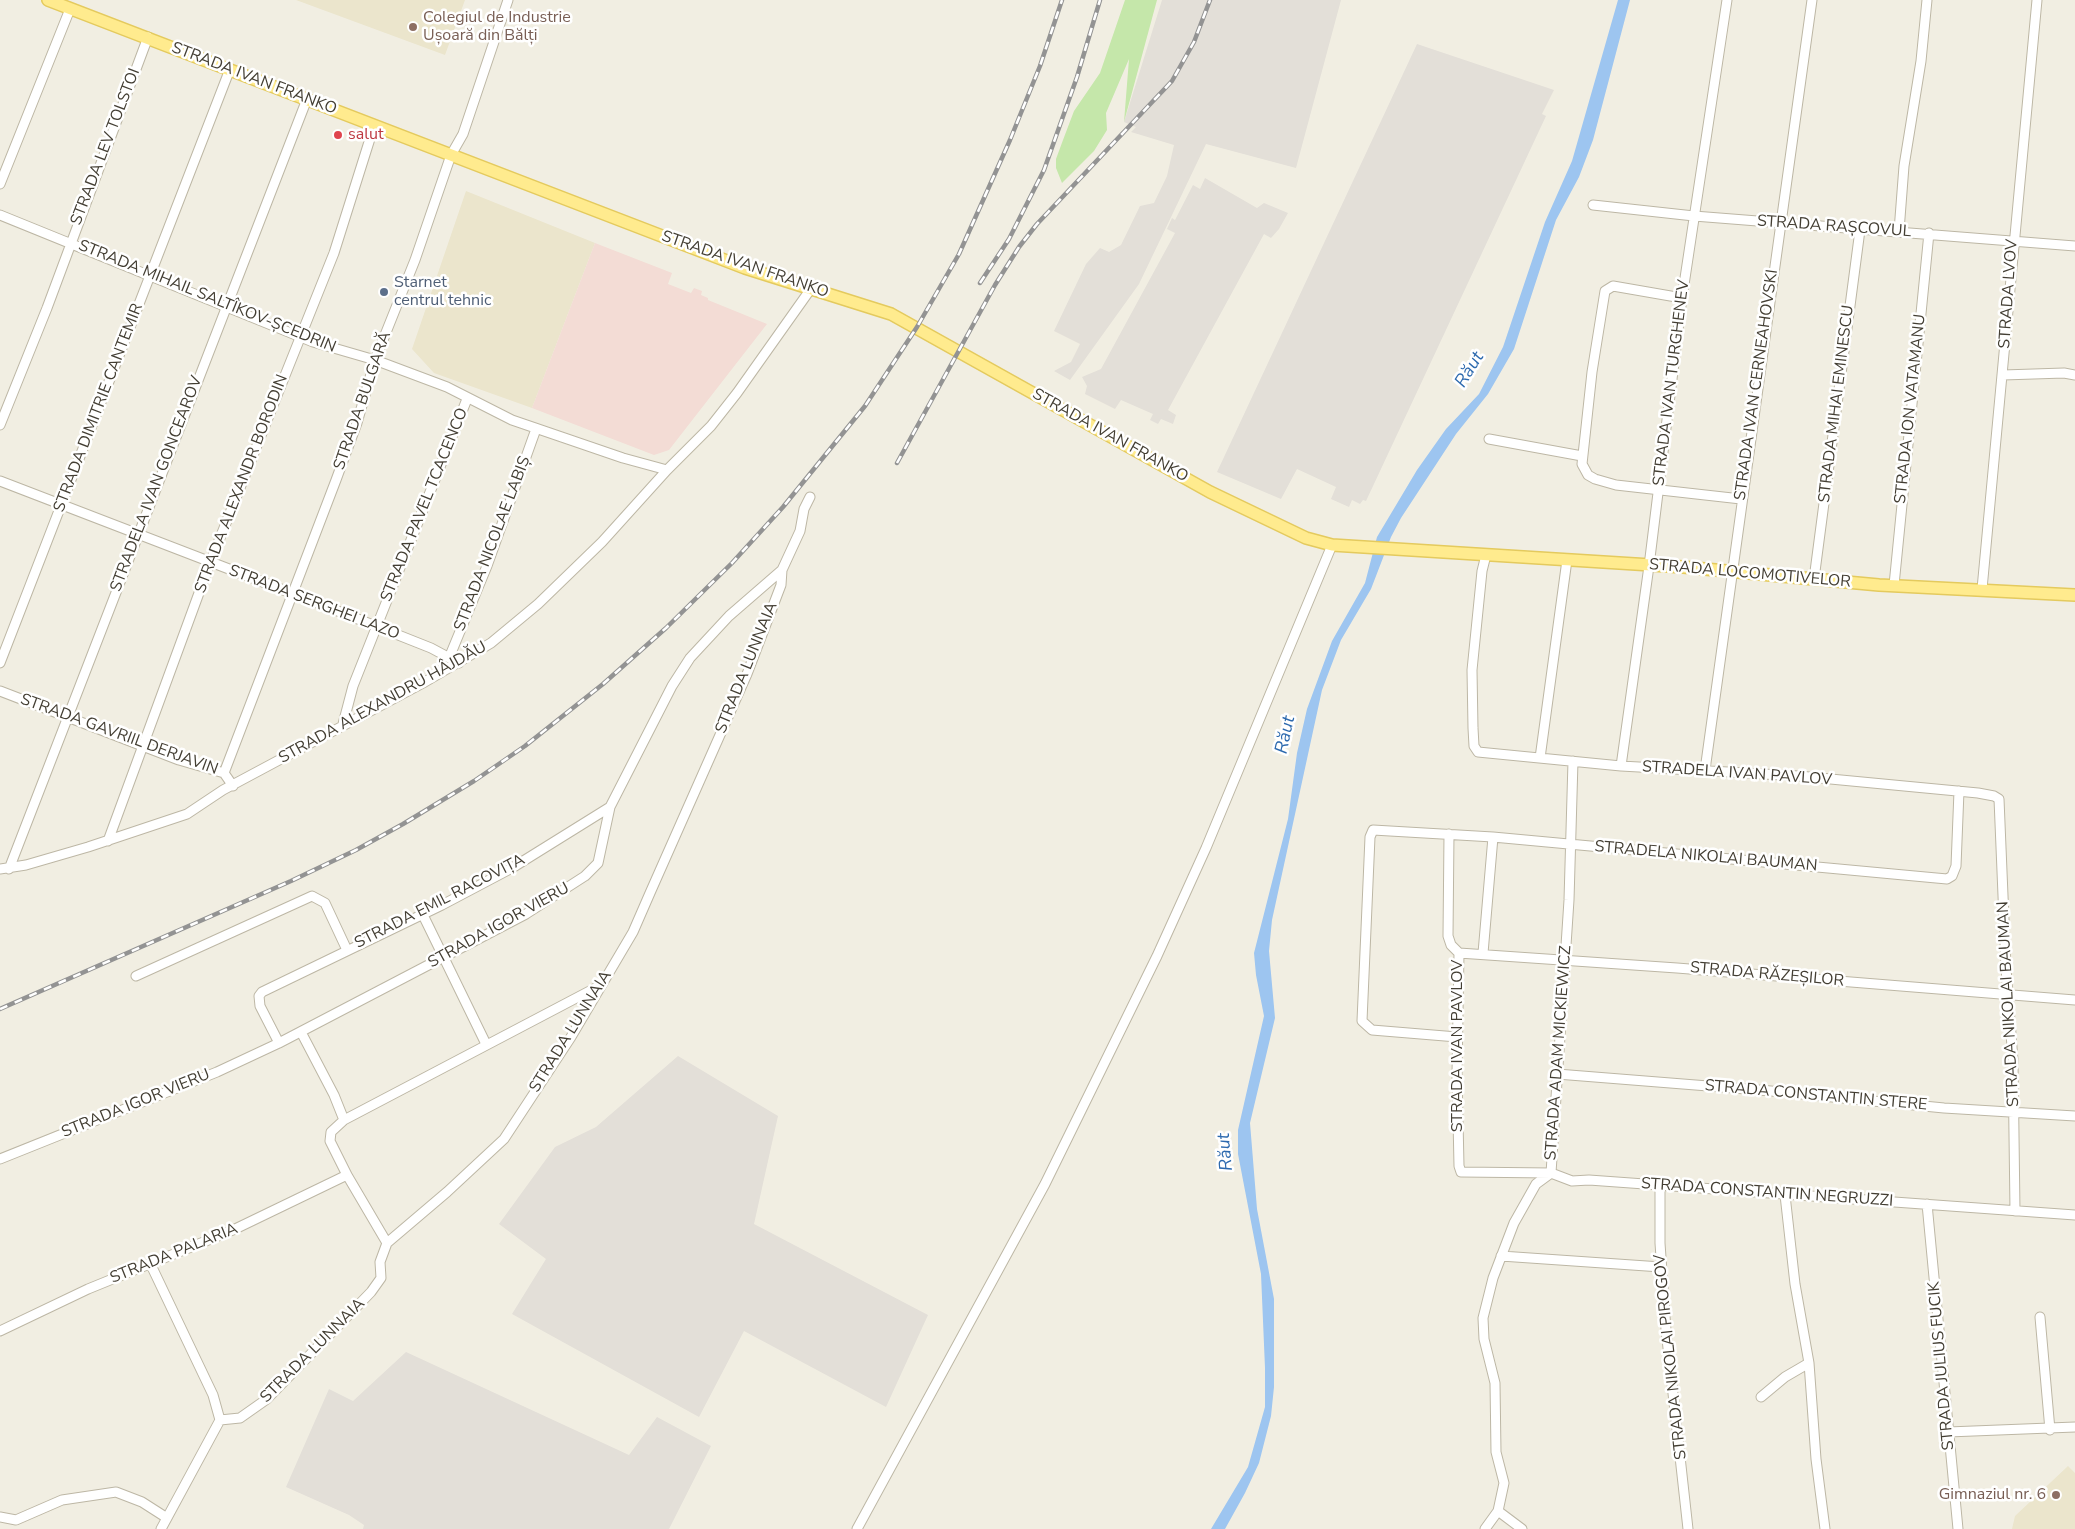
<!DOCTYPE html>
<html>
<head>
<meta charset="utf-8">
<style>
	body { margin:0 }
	canvas { display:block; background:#f1eee2 }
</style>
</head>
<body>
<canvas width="2075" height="1529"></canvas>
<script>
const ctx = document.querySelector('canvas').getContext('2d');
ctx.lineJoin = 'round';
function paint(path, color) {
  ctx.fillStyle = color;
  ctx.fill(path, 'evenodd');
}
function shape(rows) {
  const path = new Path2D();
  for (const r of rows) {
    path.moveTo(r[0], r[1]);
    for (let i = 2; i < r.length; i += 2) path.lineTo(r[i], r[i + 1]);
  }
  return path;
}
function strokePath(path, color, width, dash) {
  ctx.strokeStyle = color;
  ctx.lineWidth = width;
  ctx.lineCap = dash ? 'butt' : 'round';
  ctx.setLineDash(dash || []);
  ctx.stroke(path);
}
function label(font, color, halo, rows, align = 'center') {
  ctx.font = font + ' "Nunito Sans",sans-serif';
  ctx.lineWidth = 5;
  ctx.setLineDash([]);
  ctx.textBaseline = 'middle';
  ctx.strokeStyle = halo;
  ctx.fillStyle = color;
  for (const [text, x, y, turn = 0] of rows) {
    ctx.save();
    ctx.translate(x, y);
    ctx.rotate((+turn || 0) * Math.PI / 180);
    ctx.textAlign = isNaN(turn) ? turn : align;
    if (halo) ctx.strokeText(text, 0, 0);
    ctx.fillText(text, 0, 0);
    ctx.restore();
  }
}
const industrial = shape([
	[1162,0,1341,0,1296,168,1206,144,1139,284,1070,380,1054,371,1071,362,1080,344,1054,331,1086,264,1100,248,1109,252,1121,245,1140,206,1154,203,1167,176,1174,145,1131,132,1136,127,1124,122],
	[1417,44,1554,90,1542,114,1546,116,1366,501,1363,500,1360,504,1352,500,1349,507,1331,499,1336,487,1297,469,1281,499,1217,472],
	[1205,178,1257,208,1264,203,1288,213,1279,229,1271,238,1264,234,1168,410,1176,415,1173,424,1161,419,1158,424,1150,420,1153,414,1121,400,1115,409,1085,394,1087,386,1082,377,1101,369,1175,233,1167,229,1172,218,1175,220,1193,185,1200,189],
	[678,1056,778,1116,754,1224,928,1315,886,1407,744,1331,699,1417,512,1314,546,1259,499,1224,555,1147,596,1127],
	[406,1352,629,1455,657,1417,711,1446,669,1529,363,1529,364,1525,349,1515,286,1487,329,1389,353,1401]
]);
const education = shape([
	[296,0,465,0,445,55],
	[466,191,595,243,532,408,434,373,412,349],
	[2068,1466,2075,1473,2075,1529,2012,1529,2015,1516]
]);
const medical = shape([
	[595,243,672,273,668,284,691,293,694,288,702,291,701,295,708,298,708,300,767,324,669,450,654,455,532,408]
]);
const green = shape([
	[1125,0,1157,0,1124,122,1129,59,1106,113,1107,130,1094,151,1062,183,1056,168,1056,159,1063,140,1074,111,1100,73]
]);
const water = shape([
	[1618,0,1630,0,1593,140,1579,177,1556,220,1514,349,1488,394,1456,434,1401,518,1391,537,1371,589,1341,640,1322,690,1272,920,1269,951,1275,1018,1250,1123,1257,1209,1274,1299,1274,1387,1271,1416,1259,1463,1245,1493,1225,1529,1211,1529,1248,1467,1265,1407,1265,1368,1261,1274,1238,1154,1238,1130,1264,1016,1256,975,1254,953,1288,819,1297,753,1307,709,1332,641,1365,583,1377,537,1417,470,1446,429,1479,394,1503,347,1545,222,1572,161]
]);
const minor = shape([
	[0,184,70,9],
	[1593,205,1694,216,2075,246],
	[0,215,313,342,375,360,447,387,512,420,623,458,667,470],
	[1899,231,1904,166,1921,61,1927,0],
	[1682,298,1613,286,1605,291,1592,372,1582,464,1588,475,1595,479,1616,485,1741,499],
	[2003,375,2064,373,2075,375],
	[0,425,47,308,148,37],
	[1489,439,1582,456],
	[0,481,320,604,431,648,459,663],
	[1486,555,1482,571,1472,670,1473,728,1474,746,1478,752,1621,766,1799,776,1978,793,1994,796,1999,799,2006,968,2013,1060,2015,1211],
	[1814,579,1860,230],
	[1894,585,1929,233],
	[1982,589,2037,0],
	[449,658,487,566,536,429],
	[0,663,230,69],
	[0,691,179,760,224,773,233,786],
	[343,724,353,686,467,399],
	[1540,758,1567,560],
	[1621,766,1649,566,1682,298,1727,0],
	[1705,770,1812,0],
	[224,773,336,480,357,423,375,360,415,260,451,155,463,134,508,0],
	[1449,834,1448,936,1451,945,1459,953,1457,1073,1459,1166,1461,1172,1551,1173,1572,1181,1589,1180,2075,1215],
	[108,841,210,563,334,253,374,126],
	[0,869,26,865,88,847,187,814,223,790,423,683,491,643,538,604,602,542,667,470,711,426,737,393,810,290],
	[9,869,307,99],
	[423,915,486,1044],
	[1459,953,1677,968,2075,1000],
	[1483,953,1493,837],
	[136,976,312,896,325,903,347,950],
	[301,1032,334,1095,344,1120],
	[1457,1037,1372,1030,1362,1021,1370,837,1373,830,1493,837,1947,879,1952,876,1956,866,1959,791],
	[279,1043,260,1006,259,996,262,992,442,905,512,868,610,807],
	[1557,1074,1771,1091,1944,1108,2075,1116],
	[0,1159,217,1072,279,1043,526,914,585,876,598,863,610,807,672,686,690,658,729,616,782,570,800,531,804,509,810,497],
	[1660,1185,1660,1243,1666,1330,1688,1529],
	[1785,1195,1795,1284,1809,1363,1816,1459,1825,1529],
	[1927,1204,1958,1529],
	[387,1243,347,1175,330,1141,331,1132,344,1120,601,985],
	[1501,1256,1661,1267],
	[150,1263,213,1395,220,1420,161,1529],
	[2040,1317,2050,1430],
	[0,1331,88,1289,233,1230,347,1175],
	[1761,1397,1785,1377,1809,1363],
	[220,1420,240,1418,267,1399,371,1292,381,1278,380,1262,387,1243,447,1192,504,1139,571,1037,633,932,650,893,747,674,781,585,782,570],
	[1948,1432,2075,1427],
	[1498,1511,1522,1529],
	[0,1517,16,1520,62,1500,116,1492,142,1502,167,1518],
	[857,1529,1045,1184,1157,956,1206,848,1332,545],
	[1485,1529,1498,1511,1504,1483,1496,1452,1495,1383,1484,1339,1483,1318,1493,1278,1514,1223,1536,1184,1551,1173,1569,900,1573,761]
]);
const major = shape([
	[48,0,745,268,891,314,1210,492,1306,538,1332,545,1683,567,1879,585,2075,595]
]);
const rail = shape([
	[980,283,1009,239,1044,170,1077,77,1100,0],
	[897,463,995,285,1019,247,1037,224,1172,81,1194,42,1210,0],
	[0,1009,291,881,356,850,403,824,474,781,525,746,603,684,666,628,732,563,783,507,865,406,917,327,959,254,1010,140,1040,66,1062,0]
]);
const markers = [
	[413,27,5,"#8d6e63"],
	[338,135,5,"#e0444e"],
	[384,292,5,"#5c6f8a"],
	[2056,1495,5,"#8d6e63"]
];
const educationNames = [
	["Colegiul de Industrie",423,18],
	["Ușoară din Bălți",423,36],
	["Gimnaziul nr. 6",2046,1495,"right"]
];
const streetNames = [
	["STRADA IVAN FRANKO",254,79,21],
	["STRADA LEV TOLSTOI",106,147,-69],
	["STRADA RAȘCOVUL",1834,227,4],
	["STRADA IVAN FRANKO",745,265,19],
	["STRADA LVOV",2009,294,-86],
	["STRADA MIHAIL SALTÎKOV-ȘCEDRIN",207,297,22],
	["STRADA IVAN TURGHENEV",1672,383,-83],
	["STRADA IVAN CERNEAHOVSKI",1757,385,-82],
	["STRADA BULGARĂ",363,401,-71],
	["STRADA MIHAI EMINESCU",1837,404,-83],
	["STRADA DIMITRIE CANTEMIR",99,408,-69],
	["STRADA ION VATAMANU",1911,409,-84],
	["STRADA IVAN FRANKO",1110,436,29],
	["STRADELA IVAN GONCEAROV",157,484,-69],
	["STRADA ALEXANDR BORODIN",242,484,-69],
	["STRADA PAVEL TCACENCO",425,505,-68],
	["STRADA NICOLAE LABIȘ",493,544,-69],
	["STRADA LOCOMOTIVELOR",1750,574,5],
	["STRADA SERGHEI LAZO",314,603,21],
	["STRADA LUNNAIA",747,668,-68],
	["STRADA ALEXANDRU HÂJDĂU",383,703,-29],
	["STRADA GAVRIIL DERJAVIN",119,735,20],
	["STRADELA IVAN PAVLOV",1737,774,4],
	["STRADELA NIKOLAI BAUMAN",1706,857,5],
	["STRADA EMIL RACOVIȚA",440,902,-27],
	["STRADA IGOR VIERU",499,926,-29],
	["STRADA RĂZEȘILOR",1767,975,5],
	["STRADA NIKOLAI BAUMAN",2009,1004,-93],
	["STRADA LUNNAIA",571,1032,-58],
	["STRADA IVAN PAVLOV",1458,1046,-90],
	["STRADA ADAM MICKIEWICZ",1559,1053,-86],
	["STRADA CONSTANTIN STERE",1816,1096,5],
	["STRADA IGOR VIERU",136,1104,-22],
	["STRADA CONSTANTIN NEGRUZZI",1767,1193,4],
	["STRADA PALARIA",174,1254,-22],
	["STRADA LUNNAIA",313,1351,-45],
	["STRADA NIKOLAI PIROGOV",1671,1357,-96],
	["STRADA JULIUS FUCIK",1942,1366,-95]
];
const healthNames = [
	["salut",348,135]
];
const serviceNames = [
	["Starnet",394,283],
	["centrul tehnic",394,301]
];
const waterNames = [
	["Răut",1470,370,-58],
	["Răut",1286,735,-78],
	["Răut",1226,1152,-95]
];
paint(industrial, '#e3dfd8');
paint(education, '#ebe5cc');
paint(medical, '#f3dcd5');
paint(green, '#c5e7aa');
paint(water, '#9dc5f0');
strokePath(minor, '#bdb7a5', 11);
strokePath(major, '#e4ca5e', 14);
strokePath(minor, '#fff', 9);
strokePath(major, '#ffeb8e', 11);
strokePath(rail, '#939393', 4.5);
strokePath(rail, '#fff', 2.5, [8]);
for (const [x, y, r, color] of markers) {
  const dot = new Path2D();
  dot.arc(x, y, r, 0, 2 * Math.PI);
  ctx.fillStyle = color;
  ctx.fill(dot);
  strokePath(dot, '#fff', 2);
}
label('16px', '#785e54', '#fff', educationNames, 'left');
label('16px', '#433e33', '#fff', streetNames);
label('16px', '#be3a42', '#fff', healthNames, 'left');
label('16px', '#4e5e75', '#fff', serviceNames, 'left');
label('italic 18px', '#2c69ae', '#fff', waterNames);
</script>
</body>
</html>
